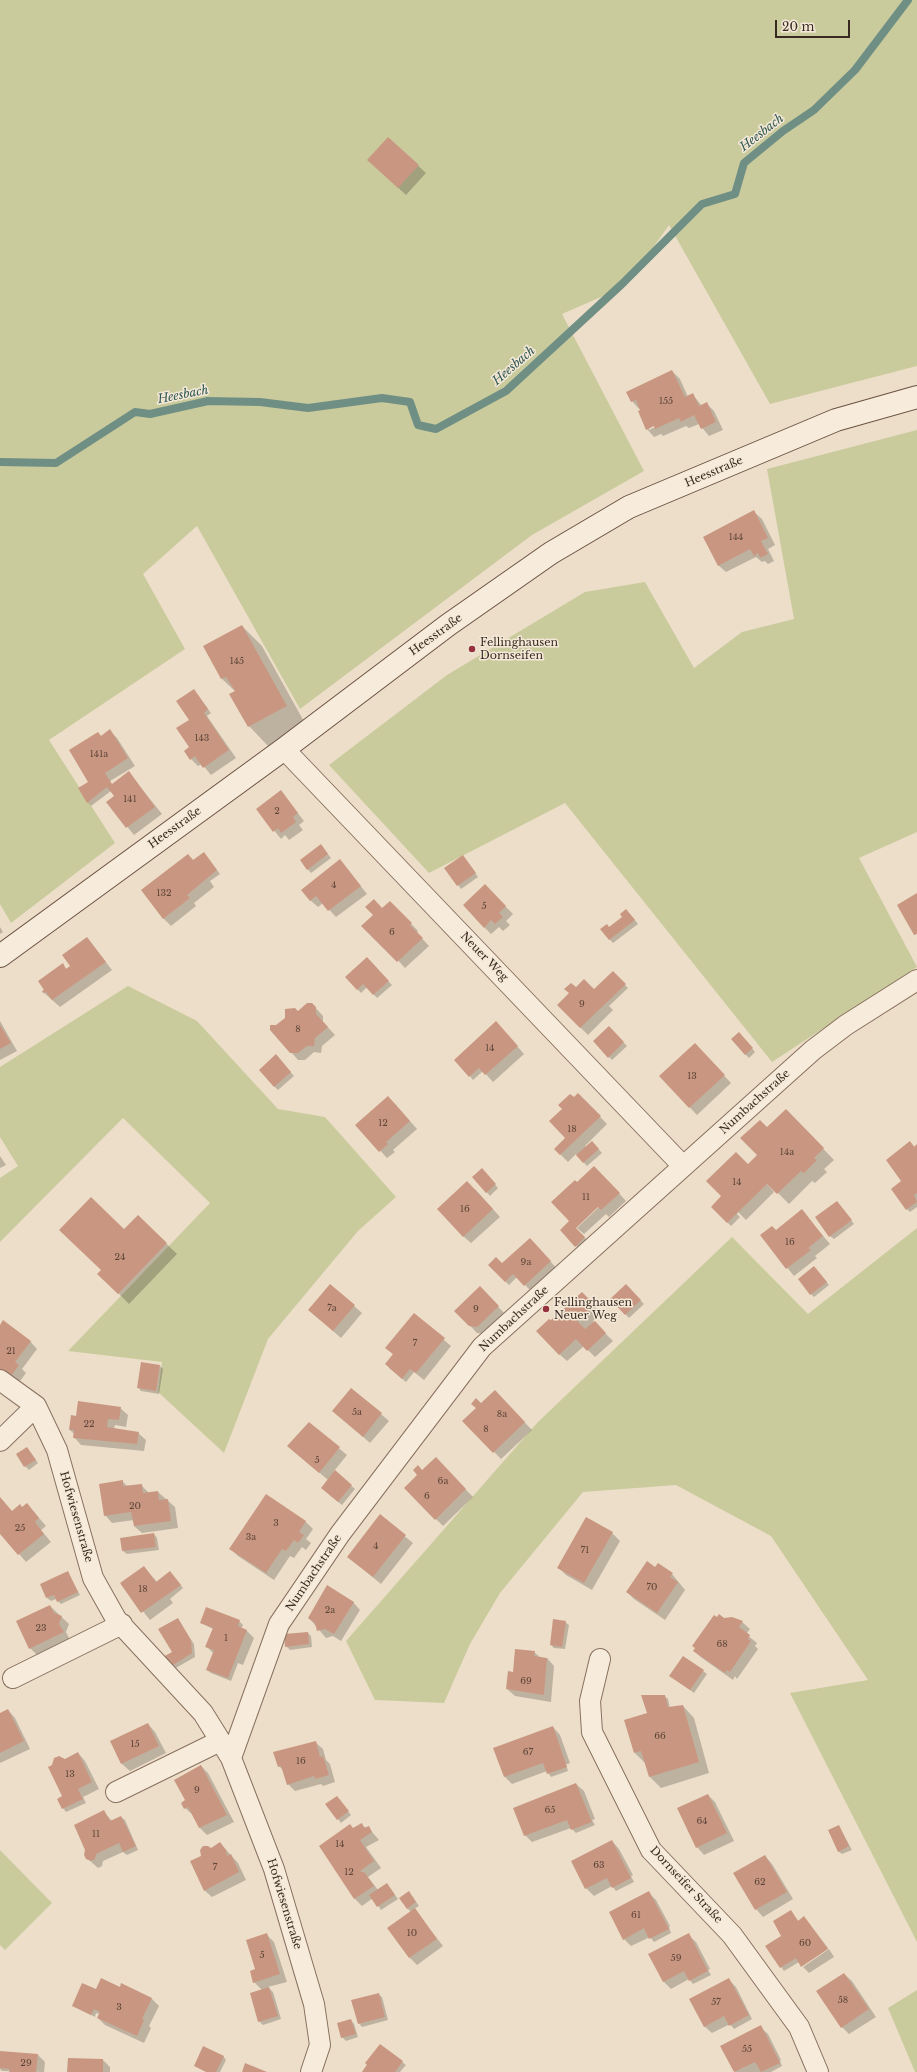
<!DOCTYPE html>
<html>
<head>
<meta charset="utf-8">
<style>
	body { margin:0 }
	#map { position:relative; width:917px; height:2072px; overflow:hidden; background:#eddec9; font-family:"Libre Baskerville",serif }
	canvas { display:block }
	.scale { position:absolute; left:775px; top:20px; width:75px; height:18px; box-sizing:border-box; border:2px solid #392a21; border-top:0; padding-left:5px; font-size:12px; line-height:14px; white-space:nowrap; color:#392a21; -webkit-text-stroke:3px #f4e9d8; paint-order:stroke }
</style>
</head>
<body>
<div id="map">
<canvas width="917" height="2072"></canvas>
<div class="scale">20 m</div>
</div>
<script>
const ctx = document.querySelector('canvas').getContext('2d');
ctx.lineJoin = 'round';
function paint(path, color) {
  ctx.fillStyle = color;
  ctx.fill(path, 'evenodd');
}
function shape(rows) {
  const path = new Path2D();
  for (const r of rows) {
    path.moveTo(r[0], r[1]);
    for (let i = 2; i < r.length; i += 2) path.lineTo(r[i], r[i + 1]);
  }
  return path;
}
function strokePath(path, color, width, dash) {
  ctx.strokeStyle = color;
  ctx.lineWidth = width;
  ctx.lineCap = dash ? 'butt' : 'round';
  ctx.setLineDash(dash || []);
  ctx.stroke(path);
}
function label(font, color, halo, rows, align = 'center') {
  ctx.font = font + ' "Libre Baskerville",serif';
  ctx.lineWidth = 3;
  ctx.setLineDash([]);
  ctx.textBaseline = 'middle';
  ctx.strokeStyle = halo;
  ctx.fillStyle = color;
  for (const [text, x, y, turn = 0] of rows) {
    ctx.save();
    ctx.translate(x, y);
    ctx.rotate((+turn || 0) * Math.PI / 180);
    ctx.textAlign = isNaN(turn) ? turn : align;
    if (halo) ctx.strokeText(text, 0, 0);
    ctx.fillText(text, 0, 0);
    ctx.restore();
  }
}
const green = shape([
	[0,0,917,0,917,366,770,404,669,225,626,286,562,314,644,471,532,535,300,709,197,526,143,574,185,649,49,740,115,843,11,923,0,904],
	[917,430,917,832,859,858,917,967,772,1062,565,803,429,873,329,765,447,675,585,592,645,582,694,668,742,632,794,619,767,469],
	[128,986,197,1021,278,1109,325,1117,396,1197,358,1231,268,1339,224,1453,158,1392,162,1362,68,1351,210,1203,123,1118,0,1242,0,1178,18,1166,0,1137,0,1067],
	[917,1228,917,1942,790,1693,868,1680,771,1536,676,1485,583,1492,500,1593,470,1644,444,1703,375,1700,346,1641,538,1422,732,1237,808,1314],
	[0,1850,52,1903,5,1950,0,1945],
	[917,1990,917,2072,915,2072,888,2008]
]);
const shadow = shape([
	[388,138,426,173,406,195,376,167],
	[672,371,680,379,688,397,693,395,702,406,707,404,714,411,723,430,709,436,699,424,689,428,686,426,663,436,661,434,654,437,647,429,641,408,639,409,632,401],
	[658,423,659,425,649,430,649,428],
	[754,512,762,519,775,545,768,549,774,561,768,564,765,561,762,562,756,557,726,572,718,565],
	[242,626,262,646,306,725,268,746,249,726,236,692,222,679,204,647],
	[194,690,211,713,207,716,236,758,211,775,202,764,198,766,191,759,190,720],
	[110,731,117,738,135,766,110,781,112,785,129,773,162,814,134,835,108,803,116,797,111,791,91,806,88,802,98,733,101,736],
	[281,792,304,821,299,825,303,830,289,840,285,835,281,839,257,809],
	[324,849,331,858,311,873,301,861],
	[188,855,194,861,207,857,220,874,210,881,214,887,194,903,196,906,171,926,163,918],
	[340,860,367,894,336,917,323,903,318,907,310,900],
	[466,860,478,877,461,889,446,868],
	[485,886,513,914,506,921,510,925,503,931,499,927,491,934,484,927],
	[390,902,418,931,417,933,429,946,405,968,393,955,383,910],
	[629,913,638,924,613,943,601,930,609,928],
	[0,927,3,932,0,934],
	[87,938,112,970,60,1007,43,992,62,965,67,969,71,966],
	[367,959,392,985,377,998,367,987,361,993,346,977],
	[613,973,628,988,609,1006,613,1010,588,1035,558,1005,576,989,594,990],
	[312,1004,323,1016,323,1022,335,1035,322,1046,321,1053,314,1052,305,1060,298,1060,291,1052,298,1013],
	[0,1021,17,1051,0,1060],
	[609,1028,627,1046,612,1060,594,1041],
	[503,1030,524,1054,493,1082,483,1071,473,1080,470,1076],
	[742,1037,755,1052,749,1058,745,1054],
	[702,1052,731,1083,697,1115,660,1076],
	[279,1059,294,1076,278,1090,274,1086],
	[578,1094,607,1124,585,1146,586,1147,592,1142,602,1153,587,1166,576,1154,568,1162,555,1149,566,1138,574,1099],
	[395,1104,417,1129,393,1150,395,1152,387,1158,357,1125],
	[786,1110,834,1160,824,1169,827,1172,815,1183,812,1181,789,1204,768,1183,767,1184,774,1192,746,1220,738,1212,737,1214,740,1217,731,1226,712,1207,758,1155,767,1128],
	[910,1142,915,1147,917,1145,917,1207,910,1212,907,1209,901,1182],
	[0,1156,6,1165,0,1168],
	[482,1169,498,1188,490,1196,473,1177],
	[601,1174,626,1201,609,1217,606,1214,584,1234,577,1228,602,1204,577,1183],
	[475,1189,500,1217,471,1243,463,1236],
	[837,1202,854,1224,834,1239,830,1236],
	[802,1211,830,1244,815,1256,817,1258,794,1276,761,1235,776,1231],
	[138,1216,177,1254,129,1304,99,1274,124,1231],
	[569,1222,588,1241,579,1249,561,1230],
	[537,1246,557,1269,532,1292,517,1277,509,1285,489,1265,508,1271],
	[814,1267,829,1285,814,1297,811,1294],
	[330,1285,362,1313,341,1338,317,1317],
	[626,1285,644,1304,629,1318,611,1299],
	[487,1295,505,1314,484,1334,477,1333,456,1311],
	[589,1300,601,1313,593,1321,613,1341,595,1357,584,1346,567,1361,559,1354,551,1322],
	[414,1314,451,1346,424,1380,414,1372,406,1382,389,1368,394,1355,386,1348],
	[0,1326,30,1341,37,1349,22,1369,26,1373,17,1385,0,1372],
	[160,1366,163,1369,159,1394,141,1391,138,1387],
	[352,1389,389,1421,370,1443,334,1411],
	[502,1399,532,1430,501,1459,464,1421,481,1404],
	[120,1408,128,1415,126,1427,115,1425,114,1429,138,1433,146,1440,144,1451,81,1445,74,1437,74,1434,70,1430],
	[309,1423,347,1455,334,1471,355,1489,342,1505,325,1491,328,1480,288,1446],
	[27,1448,38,1463,29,1470,25,1466],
	[436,1459,473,1497,443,1526,405,1488],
	[122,1481,128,1487,141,1485,149,1493,158,1492,167,1500,175,1507,178,1528,142,1533,134,1526,134,1520,112,1523,105,1515],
	[266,1495,306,1522,313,1529,306,1539,311,1543,306,1550,302,1547,294,1558,290,1556,274,1580,238,1556,231,1549],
	[0,1498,12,1512,23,1508,34,1512,46,1526,41,1530,51,1542,26,1562,0,1532],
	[380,1516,413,1543,381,1584,348,1557],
	[587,1518,612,1533,620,1541,592,1590,566,1575,559,1568],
	[154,1534,157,1538,159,1550,127,1554,123,1551],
	[144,1567,157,1582,170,1572,183,1588,170,1599,173,1603,150,1620,121,1584],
	[656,1568,672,1574,685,1590,665,1620,634,1599,627,1592],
	[68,1573,80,1595,61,1604,56,1599,51,1601,47,1598],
	[353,1602,360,1610,341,1641,333,1636,326,1638,309,1618],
	[50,1606,69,1624,66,1632,70,1640,38,1656,30,1648],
	[732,1618,742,1622,750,1629,746,1634,757,1643,755,1646,758,1649,737,1679,735,1676,733,1680,702,1658,694,1651],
	[177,1619,194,1644,195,1657,174,1669,170,1666],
	[239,1621,243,1625,241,1629,246,1630,254,1638,243,1665,238,1663,231,1681,211,1673,207,1670,214,1654,206,1646,213,1629,201,1623],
	[565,1622,569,1625,565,1649,554,1648,551,1645],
	[308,1633,311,1636,312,1647,290,1650,286,1646],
	[534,1652,541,1658,547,1658,554,1666,551,1702,515,1696,507,1689,514,1673],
	[703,1671,707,1674,694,1693,671,1676],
	[664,1696,668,1699,670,1708,683,1706,694,1718,709,1773,661,1788,650,1777,646,1764,635,1753,649,1714],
	[8,1710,15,1718,30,1749,0,1763,0,1714],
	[148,1724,155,1732,166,1753,130,1771,122,1764,112,1742],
	[553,1727,560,1735,570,1763,568,1764,570,1770,568,1764,566,1764,568,1771,551,1777,547,1771,512,1784,505,1777,494,1749],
	[315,1742,323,1749,326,1760,330,1764,335,1782,323,1786,321,1784,295,1791,288,1784,284,1771,279,1766],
	[78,1753,85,1761,99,1789,83,1797,86,1803,66,1812,63,1808,65,1760],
	[201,1766,208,1773,234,1822,207,1835,200,1828,193,1815,185,1808],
	[576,1784,584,1791,595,1819,592,1820,595,1825,576,1833,571,1828,532,1842,525,1835],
	[708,1795,715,1802,734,1841,704,1855,697,1847],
	[337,1797,351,1815,341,1823,338,1819],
	[104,1812,112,1821,121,1817,125,1820,138,1850,127,1855,123,1852,103,1861,102,1866,98,1868,87,1858],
	[361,1824,366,1828,368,1827,379,1840,366,1847,381,1868,368,1877,378,1890,390,1888,398,1899,381,1910,373,1898,362,1906,355,1899,320,1846],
	[839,1826,852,1850,842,1854,838,1851],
	[612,1841,619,1849,633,1875,631,1876,634,1882,616,1891,612,1886,594,1896,586,1888],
	[220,1843,238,1863,246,1880,212,1897,204,1890,202,1856],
	[765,1856,772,1864,793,1899,763,1917,756,1909],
	[649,1893,656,1900,670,1926,669,1927,671,1933,654,1942,650,1937,631,1946,624,1939],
	[412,1896,419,1906,414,1909,443,1946,417,1965,409,1957,411,1912,407,1908],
	[791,1911,798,1921,804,1917,828,1948,802,1965,799,1962,784,1971,767,1946,784,1940],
	[267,1935,274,1942,287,1982,268,1987,273,1992,281,2019,263,2025,259,2021,262,1990,254,1982],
	[688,1935,696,1942,710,1969,708,1970,711,1975,693,1984,689,1979,671,1989,663,1981],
	[829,1949,834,1957,809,1973,803,1967],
	[844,1974,852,1981,876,2017,849,2034,842,2027],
	[729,1980,736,1987,752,2019,734,2029,730,2024,712,2033,704,2026],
	[120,1988,151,1998,159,2006,149,2026,151,2028,144,2043,105,2025,98,2018,99,2014,96,2013,95,2017,73,2006],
	[378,1994,382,1997,388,2020,362,2027,359,2023],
	[351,2020,354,2024,358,2037,346,2041,342,2037],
	[760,2027,768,2034,781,2060,780,2061,782,2066,771,2072,735,2072,722,2046],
	[380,2045,406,2065,400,2072,362,2072],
	[0,2052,38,2055,45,2062,44,2072,2,2071,0,2069],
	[223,2056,226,2060,220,2072,209,2072,195,2066],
	[103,2060,110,2067,110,2072,68,2072]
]);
const stream = shape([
	[0,462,56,463,135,412,150,414,208,401,260,402,308,408,382,398,410,402,418,425,436,429,506,391,622,284,702,204,735,194,744,163,783,131,814,110,855,70,908,0]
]);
const building = shape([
	[388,137,419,165,398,188,367,160],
	[672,370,685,397,693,393,699,406,707,402,716,422,701,429,694,415,681,422,679,418,655,429,654,426,646,430,638,411,640,410,636,400,631,402,626,392],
	[754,510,768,538,761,541,768,554,760,558,758,553,754,556,750,549,718,566,703,537],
	[242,625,287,706,248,727,229,694,235,691,226,677,221,679,203,646],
	[194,689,208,709,204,713,229,750,203,768,195,756,190,760,184,751,189,747,176,728,189,720,176,701],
	[110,729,128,758,105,773,112,784,129,771,155,807,126,828,106,802,114,796,107,787,87,803,78,788,88,782,69,750,98,732,101,736],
	[281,790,298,813,293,817,296,822,281,833,278,828,273,832,256,809],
	[321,844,328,854,307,870,300,860],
	[204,852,217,870,187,895,190,898,163,919,141,890,188,854,193,860],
	[463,855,476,873,457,886,444,868],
	[340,859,361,886,328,911,316,896,310,901,301,890],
	[485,884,506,906,499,913,503,917,495,924,491,920,484,928,463,905],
	[917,893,917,934,914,935,897,905],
	[374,899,382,908,390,901,412,923,410,925,423,938,397,962,361,926,373,915,365,907],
	[626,909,635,920,609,940,600,929,607,924,609,927,622,917,620,914],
	[87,937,106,962,52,1000,46,992,43,993,42,991,44,990,38,981,63,963,66,969,70,966,62,955],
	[367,957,389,981,373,995,363,984,357,990,345,977],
	[613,971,626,984,580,1028,557,1005,569,993,564,989,571,983,576,987,584,979,594,989],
	[307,1003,312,1003,316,1007,316,1014,328,1027,315,1038,314,1046,307,1046,298,1053,290,1053,270,1030,270,1025,276,1025,285,1018,285,1009,295,1008,298,1011],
	[496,1021,518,1046,485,1075,479,1068,469,1077,454,1060],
	[0,1025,11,1043,0,1049],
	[609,1026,624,1042,608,1058,593,1041],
	[739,1032,753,1048,745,1055,731,1039],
	[695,1043,725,1075,689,1108,659,1076],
	[276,1054,291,1072,274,1087,259,1070],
	[578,1093,601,1116,560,1155,554,1149,565,1138,549,1121,562,1109,558,1105,570,1094,574,1097],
	[388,1096,410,1121,386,1142,388,1144,379,1152,355,1125],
	[786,1109,824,1148,814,1158,817,1160,804,1173,801,1171,777,1194,767,1184,727,1223,711,1207,721,1196,706,1181,736,1152,748,1164,757,1155,740,1138,760,1120,767,1127],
	[592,1141,599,1149,583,1163,576,1155],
	[910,1141,914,1147,917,1144,917,1193,914,1195,917,1202,906,1210,891,1189,901,1181,886,1160],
	[594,1166,620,1193,601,1210,598,1207,576,1228,585,1237,575,1247,560,1230,569,1221,551,1202,575,1180,577,1182],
	[482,1168,496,1184,486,1193,472,1177],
	[467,1181,493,1209,463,1237,437,1209],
	[91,1197,124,1229,138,1215,167,1243,118,1294,97,1274,101,1270,59,1230],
	[837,1201,852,1220,829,1237,815,1217],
	[802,1209,823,1236,808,1248,811,1250,786,1269,760,1235,772,1226,776,1230],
	[530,1238,551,1261,524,1286,513,1274,505,1282,488,1265,496,1257,502,1263],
	[814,1266,827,1282,810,1295,798,1279],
	[330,1284,355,1305,333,1331,308,1310],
	[626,1284,641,1300,625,1315,610,1299],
	[480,1286,499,1306,477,1327,469,1326,454,1311],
	[582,1292,595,1305,577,1321,585,1329,595,1321,606,1333,587,1351,576,1339,559,1355,536,1331,549,1319,551,1320],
	[414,1313,445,1338,416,1373,410,1369,402,1379,385,1364,393,1354,385,1348],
	[3,1320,31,1341,15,1362,19,1365,9,1379,0,1371,0,1325],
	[141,1362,160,1365,156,1391,137,1388],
	[351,1388,382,1413,363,1437,332,1411],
	[495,1390,525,1422,493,1453,462,1421,476,1408,471,1404,476,1398,481,1403],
	[78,1401,121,1407,119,1420,108,1419,107,1427,139,1432,137,1444,73,1438,74,1430,69,1430,71,1415,76,1416],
	[309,1422,340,1447,319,1473,287,1446],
	[27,1447,36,1460,24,1467,16,1454],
	[436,1457,466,1489,435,1520,404,1488,417,1475,413,1470,418,1465,422,1470],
	[335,1470,352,1485,338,1502,321,1488],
	[123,1480,123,1486,142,1484,143,1493,158,1491,159,1500,168,1499,171,1521,134,1526,131,1512,104,1516,99,1484],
	[266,1494,306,1521,299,1532,304,1535,298,1543,294,1540,286,1551,282,1549,266,1573,229,1549],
	[0,1497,12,1511,20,1504,22,1507,27,1503,39,1518,35,1522,44,1534,18,1555,0,1534],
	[380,1514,406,1535,373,1577,347,1557],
	[586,1517,613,1532,584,1583,557,1568],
	[154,1533,156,1547,122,1551,120,1538],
	[647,1561,655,1567,658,1563,673,1573,670,1577,678,1582,657,1613,626,1592],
	[144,1566,156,1582,170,1571,181,1585,141,1613,120,1583],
	[68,1571,78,1592,57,1602,54,1595,46,1598,40,1584],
	[327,1585,354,1602,334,1634,325,1629,317,1631,315,1623,308,1618],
	[50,1605,54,1613,62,1616,59,1624,64,1632,29,1649,16,1621],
	[206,1607,240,1620,238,1626,247,1630,228,1678,206,1670,214,1650,205,1647,213,1628,200,1623],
	[719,1614,724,1618,732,1617,743,1621,739,1627,750,1635,748,1639,751,1641,730,1672,727,1670,725,1673,693,1651,695,1648,692,1646,714,1615,717,1617],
	[178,1618,191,1640,192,1653,170,1667,163,1657,172,1652,158,1629],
	[553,1619,566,1621,562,1647,550,1645],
	[308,1632,309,1644,285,1647,284,1634],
	[515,1649,535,1651,534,1656,547,1658,544,1695,506,1689,508,1671,513,1672],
	[683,1656,704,1670,690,1690,669,1676],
	[641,1695,665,1695,668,1707,683,1705,699,1762,649,1777,641,1751,634,1753,624,1720,647,1713],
	[8,1709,24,1741,0,1753,0,1713],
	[148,1723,159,1746,121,1764,110,1741],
	[553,1726,567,1767,547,1774,543,1763,504,1777,493,1748],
	[316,1741,320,1757,323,1756,329,1775,315,1779,314,1776,287,1785,281,1766,278,1767,273,1752],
	[78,1752,92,1782,78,1789,83,1799,62,1809,57,1799,62,1796,48,1767,52,1765,54,1758,59,1756,65,1759],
	[201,1765,227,1815,199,1828,188,1807,184,1809,181,1803,185,1800,174,1780],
	[576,1783,592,1822,571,1830,567,1820,524,1836,513,1808],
	[708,1794,727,1833,696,1848,677,1808],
	[337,1796,349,1811,337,1820,325,1804],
	[104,1810,110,1821,121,1816,136,1846,123,1852,119,1843,96,1854,95,1859,91,1861,86,1859,84,1855,85,1850,74,1825],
	[362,1823,364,1828,369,1826,372,1832,360,1840,374,1861,360,1871,365,1873,374,1886,354,1899,319,1846,350,1824,353,1828],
	[839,1825,849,1846,838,1852,828,1830],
	[612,1840,631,1878,612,1888,607,1878,585,1889,571,1861],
	[220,1842,226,1850,227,1856,231,1854,239,1872,204,1891,190,1861,201,1856,200,1850,203,1846,208,1846,211,1848],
	[765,1855,787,1892,755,1910,733,1873],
	[387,1883,395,1895,377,1907,369,1895],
	[409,1891,416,1902,407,1909,399,1898],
	[649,1891,669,1929,649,1939,644,1928,623,1940,609,1912],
	[415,1908,437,1939,409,1958,387,1928],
	[791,1910,798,1921,804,1916,828,1949,801,1967,796,1958,780,1968,765,1946,781,1936,773,1921],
	[267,1933,280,1974,253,1983,250,1971,255,1969,246,1940],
	[689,1933,708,1971,689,1981,684,1971,663,1982,648,1954],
	[844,1973,869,2009,841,2028,816,1991],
	[101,1978,120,1987,121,1983,152,1998,142,2019,144,2020,137,2036,97,2018,100,2012,94,2009,91,2015,72,2006,82,1983,96,1989],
	[729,1978,749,2015,729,2026,724,2016,704,2027,689,1999],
	[269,1987,278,2016,258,2022,250,1993],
	[379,1993,385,2017,358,2024,351,2000],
	[351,2019,356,2034,341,2038,337,2023],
	[761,2025,780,2063,761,2072,755,2062,734,2072,720,2046],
	[380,2044,403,2061,395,2072,362,2072,367,2065,365,2063],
	[203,2046,224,2056,216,2072,206,2072,194,2066],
	[0,2051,38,2054,36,2072,9,2072,10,2069,0,2068],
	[68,2058,103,2059,103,2072,67,2072],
	[245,2063,267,2072,242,2072]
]);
const street = shape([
	[284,749,683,1166],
	[0,1380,36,1406,57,1450,93,1578,116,1619,203,1713,231,1758,274,1869,314,2004,320,2045,311,2072],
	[0,1441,36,1406],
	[600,1659,590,1701,592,1732,651,1850,732,1935,799,2027,818,2072],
	[13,1678,122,1624],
	[231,1758,279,1624,340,1534,482,1347,813,1050,846,1025,917,980],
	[116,1792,220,1741]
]);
const secondary = shape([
	[0,956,284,749,448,625,551,553,629,507,836,420,917,397]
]);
const markers = [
	[472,649,4,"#94323d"],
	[546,1309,4,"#94323d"]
];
const numberNames = [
	["155",666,401],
	["144",736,537],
	["145",237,661],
	["143",202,738],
	["141a",99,754],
	["141",130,799],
	["2",277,811],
	["4",334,885],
	["132",164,893],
	["5",484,906],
	["6",392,932],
	["9",582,1004],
	["8",298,1029],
	["14",490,1048],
	["13",692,1076],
	["12",383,1123],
	["18",572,1129],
	["14a",787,1152],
	["14",737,1182],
	["11",586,1197],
	["16",465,1209],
	["16",790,1242],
	["24",120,1257],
	["9a",526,1262],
	["7a",332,1308],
	["9",476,1309],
	["7",415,1343],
	["21",11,1351],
	["5a",357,1412],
	["8a",502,1414],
	["22",89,1424],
	["8",486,1429],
	["5",317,1460],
	["6a",443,1481],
	["6",427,1496],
	["20",135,1506],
	["3",276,1523],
	["25",20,1528],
	["3a",251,1537],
	["4",376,1546],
	["71",585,1550],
	["70",652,1587],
	["18",143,1589],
	["2a",330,1610],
	["23",41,1628],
	["1",226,1638],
	["68",722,1644],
	["69",526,1681],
	["66",660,1736],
	["15",135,1744],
	["67",528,1752],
	["16",301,1761],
	["13",70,1774],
	["9",197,1790],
	["65",550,1810],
	["64",702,1821],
	["11",96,1834],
	["14",340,1844],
	["63",599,1865],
	["7",215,1867],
	["12",349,1872],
	["62",760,1882],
	["61",636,1915],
	["10",412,1933],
	["60",805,1943],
	["5",262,1955],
	["59",676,1958],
	["58",843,2000],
	["57",716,2002],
	["3",119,2007],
	["55",747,2049],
	["29",26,2063]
];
const streetNames = [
	["Heesstraße",714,472,-23],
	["Heesstraße",436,635,-36],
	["Heesstraße",175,828,-36],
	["Neuer Weg",484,957,46],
	["Numbachstraße",755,1102,-42],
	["Numbachstraße",514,1319,-43],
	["Hofwiesenstraße",76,1517,74],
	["Numbachstraße",314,1573,-56],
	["Dornseifer Straße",686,1885,47],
	["Hofwiesenstraße",284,1904,73]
];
const poiNames = [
	["Fellinghausen",480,643],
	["Dornseifen",480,656],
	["Fellinghausen",554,1303],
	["Neuer Weg",554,1316]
];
const waterNames = [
	["Heesbach",762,133,-38],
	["Heesbach",514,366,-41],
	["Heesbach",183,395,-11]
];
paint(green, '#cacb9d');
paint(shadow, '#0003');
strokePath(stream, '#708f84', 8);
paint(building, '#c99781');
strokePath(street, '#88705e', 22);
strokePath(secondary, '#6a5141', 24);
strokePath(street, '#f7ecdc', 20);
strokePath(secondary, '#f7ecdc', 22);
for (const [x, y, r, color] of markers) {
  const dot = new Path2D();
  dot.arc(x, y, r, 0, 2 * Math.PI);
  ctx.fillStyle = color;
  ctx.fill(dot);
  strokePath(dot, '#f4e9d8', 1.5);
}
label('9px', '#5d4539', null, numberNames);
label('11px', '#392a21', '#f4e9d8', streetNames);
label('11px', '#392a21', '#f4e9d8', poiNames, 'left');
label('italic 12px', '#315852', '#f4e9d8', waterNames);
</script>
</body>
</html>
